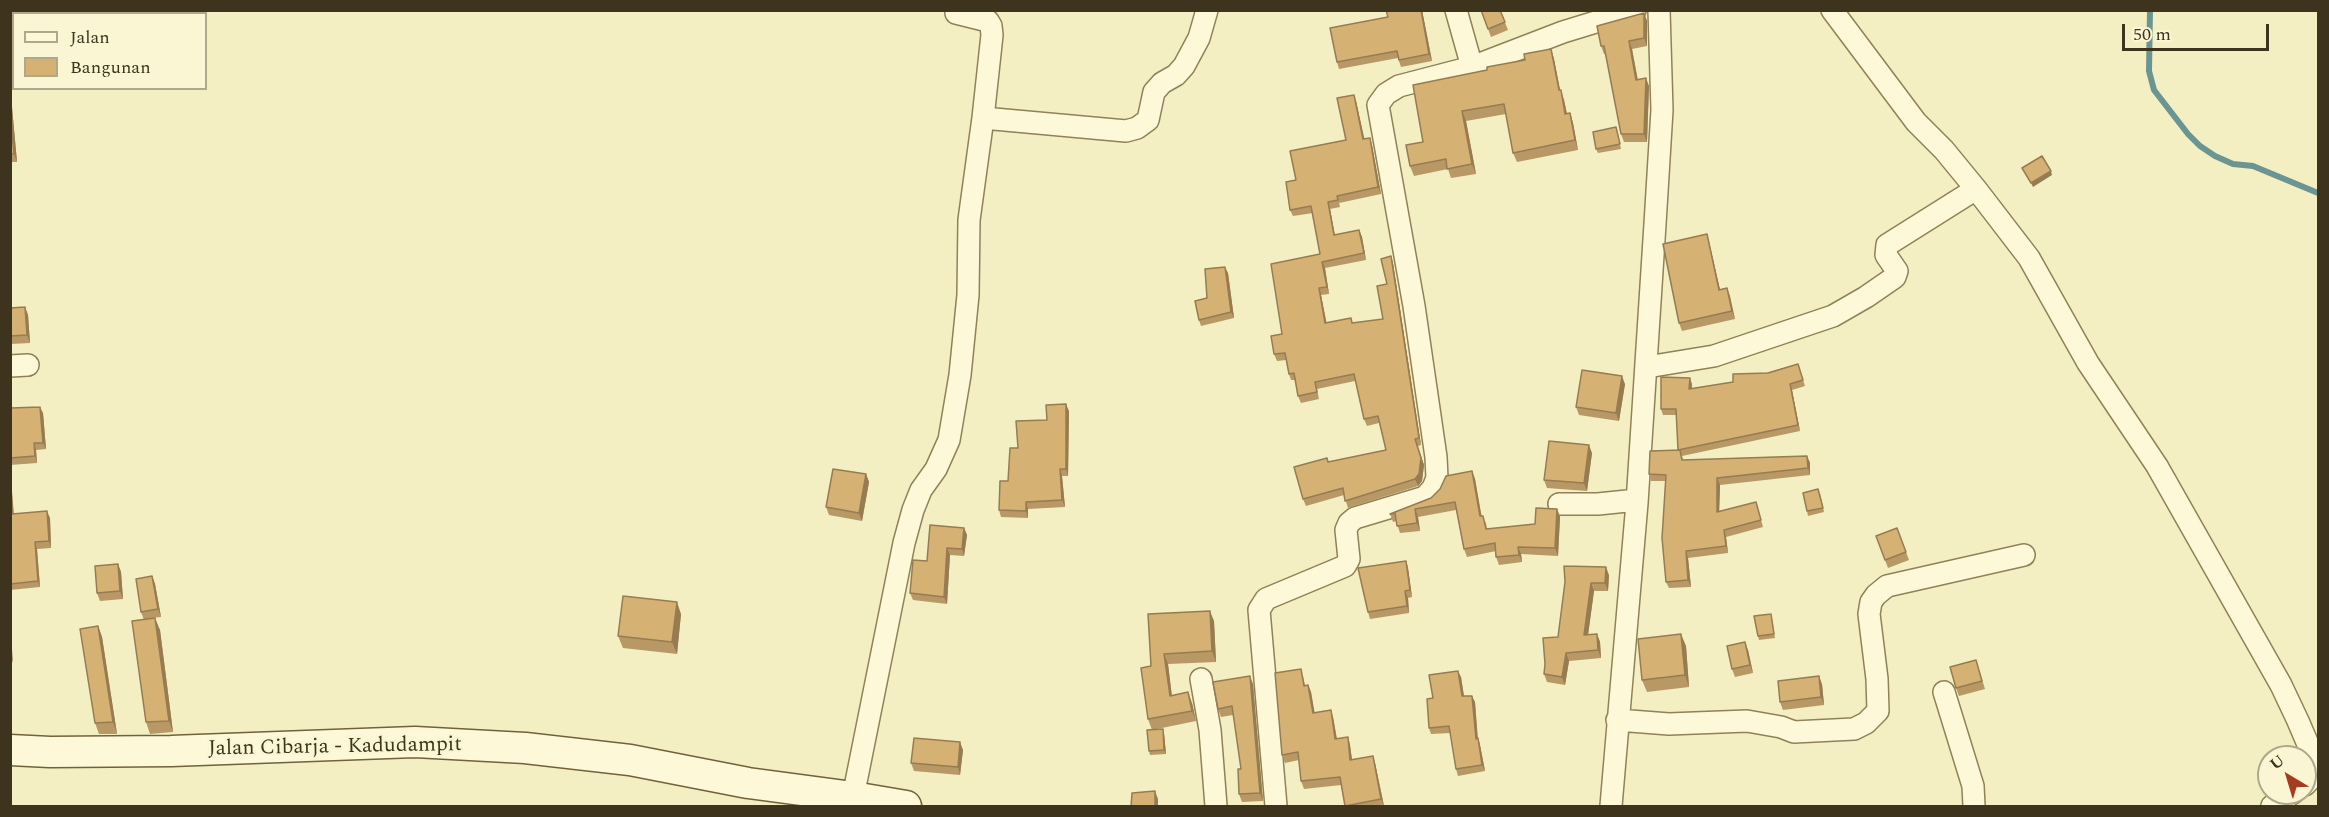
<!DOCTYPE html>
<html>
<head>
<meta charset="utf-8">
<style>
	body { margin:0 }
	#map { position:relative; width:2329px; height:817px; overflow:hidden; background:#f3efc3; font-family:Spectral,serif }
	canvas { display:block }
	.frame { position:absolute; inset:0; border:12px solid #3e341d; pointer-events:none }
	.legend { position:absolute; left:12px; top:12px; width:195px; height:78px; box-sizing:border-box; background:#faf6d4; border:2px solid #afa88b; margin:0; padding:8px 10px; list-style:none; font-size:18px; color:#3e341d }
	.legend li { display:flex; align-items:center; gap:12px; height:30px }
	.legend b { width:30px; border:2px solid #afa88b }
	.north { position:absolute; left:2257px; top:745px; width:60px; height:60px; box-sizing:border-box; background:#faf6d4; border:2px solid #afa88b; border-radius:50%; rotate:322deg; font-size:16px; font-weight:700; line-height:24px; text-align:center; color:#3e341d }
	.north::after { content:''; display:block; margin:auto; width:21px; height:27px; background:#a73a1f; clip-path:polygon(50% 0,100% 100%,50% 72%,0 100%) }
	.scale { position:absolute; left:2122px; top:24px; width:147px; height:27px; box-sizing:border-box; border:3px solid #3e341d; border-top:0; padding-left:8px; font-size:18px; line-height:21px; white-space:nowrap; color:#3e341d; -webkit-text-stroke:4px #faf6d4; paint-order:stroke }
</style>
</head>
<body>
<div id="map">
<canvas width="2329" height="817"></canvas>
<div class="frame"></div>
<ul class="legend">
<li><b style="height:8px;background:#fdf9d8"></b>Jalan</li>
<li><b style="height:16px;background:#d6b174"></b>Bangunan</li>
</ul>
<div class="north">U</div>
<div class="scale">50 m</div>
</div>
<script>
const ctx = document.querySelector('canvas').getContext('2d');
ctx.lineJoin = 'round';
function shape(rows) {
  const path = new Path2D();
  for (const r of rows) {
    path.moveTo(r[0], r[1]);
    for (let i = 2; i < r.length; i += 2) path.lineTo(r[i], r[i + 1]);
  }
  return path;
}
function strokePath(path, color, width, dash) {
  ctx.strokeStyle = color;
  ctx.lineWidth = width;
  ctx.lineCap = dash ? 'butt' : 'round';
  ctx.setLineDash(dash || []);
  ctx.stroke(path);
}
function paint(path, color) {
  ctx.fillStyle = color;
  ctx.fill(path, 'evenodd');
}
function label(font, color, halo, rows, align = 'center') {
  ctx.font = font + ' Spectral,serif';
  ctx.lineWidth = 5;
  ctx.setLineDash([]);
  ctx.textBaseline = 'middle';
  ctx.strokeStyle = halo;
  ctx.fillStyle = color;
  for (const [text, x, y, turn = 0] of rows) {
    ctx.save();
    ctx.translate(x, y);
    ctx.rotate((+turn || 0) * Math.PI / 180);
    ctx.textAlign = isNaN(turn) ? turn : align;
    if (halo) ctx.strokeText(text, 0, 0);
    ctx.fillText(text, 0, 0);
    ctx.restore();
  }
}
const stream = shape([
	[2150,10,2149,71,2154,90,2188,134,2200,146,2215,156,2233,164,2253,166,2318,193]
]);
const street = shape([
	[1456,10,1472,67],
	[1832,10,1916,122,1944,150,1976,189,2029,258,2088,363,2157,466,2281,685,2298,721,2316,763,2315,774,2305,785],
	[956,13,988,21,991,26,992,35,983,118],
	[10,366,28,365],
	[1647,367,1714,356,1833,316,1866,297,1895,277,1897,271,1886,255,1887,245,1976,189],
	[1559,504,1598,504,1637,500],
	[1201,679,1210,730,1216,806],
	[1944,692,1973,786,1974,806],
	[1617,720,1669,724,1747,721,1781,727,1794,732,1854,729,1866,723,1878,711,1877,679,1869,614,1871,602,1876,595,1887,586,2024,555],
	[853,797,904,543,913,510,921,490,936,469,949,440,960,375,968,295,969,220,983,118,1126,131,1137,128,1148,120,1154,92,1162,83,1176,75,1184,66,1199,38,1207,10],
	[1276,806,1259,610,1266,599,1345,566,1349,559,1346,530,1349,523,1355,518,1425,497,1433,488,1437,478,1436,457,1414,306,1378,105,1386,94,1399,86,1472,67,1563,32,1635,10],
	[1611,806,1637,503,1655,224,1662,110,1659,10],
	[2272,806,2293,793]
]);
const secondary = shape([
	[10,750,50,752,171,751,415,742,525,748,630,760,748,783,853,797,906,806]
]);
const wall = shape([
	[1386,10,1422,10,1432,61,1401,67,1398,58,1339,69,1337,62,1388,17],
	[1481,10,1500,10,1508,30,1491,37],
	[1644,13,1647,21,1647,46,1632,49,1638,80,1649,86,1647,142,1624,142,1621,134,1606,54,1604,54,1601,46],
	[1551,49,1554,59,1560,90,1564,100,1567,114,1570,113,1573,123,1578,150,1517,162,1513,153,1506,114,1466,121,1476,174,1451,178,1448,169,1414,176,1410,166,1423,142,1487,70,1525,60],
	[1356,101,1364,139,1372,145,1381,194,1339,203,1340,207,1330,209,1335,235,1359,230,1362,237,1366,260,1325,268,1329,294,1321,295,1326,322,1353,323,1383,319,1391,256,1393,263,1421,445,1418,446,1424,465,1422,481,1418,486,1348,508,1344,495,1306,506,1303,499,1328,462,1386,450,1379,423,1367,426,1364,419,1355,381,1317,389,1319,399,1301,403,1298,396,1295,380,1291,380,1289,374,1286,360,1277,361,1274,354,1282,334,1320,254,1313,213,1293,216,1290,210,1296,180,1346,140],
	[10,102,12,107,17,162,10,162],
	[1616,127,1621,149,1598,153,1596,149],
	[1709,242,1720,290,1727,288,1735,319,1682,331,1679,323],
	[1228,273,1234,318,1201,326,1199,320,1207,298],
	[25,307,28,315,30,343,10,344,10,308],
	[1798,364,1805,386,1792,390,1800,431,1682,456,1683,460,1807,456,1810,463,1810,475,1720,485,1719,511,1756,502,1763,527,1726,537,1728,553,1688,558,1691,587,1669,588,1666,582,1666,481,1651,481,1649,474,1678,450,1676,415,1663,415,1661,409,1692,384,1692,389,1733,382],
	[1625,384,1619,421,1579,415,1576,407],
	[10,408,43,413,46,449,36,450,37,463,10,465],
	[1069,411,1068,476,1062,476,1065,507,1028,509,1028,518,1001,517,999,510,1018,448,1047,420],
	[1592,453,1587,491,1547,488,1544,480],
	[10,467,14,514,50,518,51,548,37,549,40,587,10,590],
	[1472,471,1475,479,1481,516,1486,523,1487,529,1535,524,1557,509,1560,517,1558,556,1521,554,1522,562,1499,565,1496,557,1496,551,1467,557,1464,549,1456,510,1418,517,1420,531,1400,533,1396,521,1393,522,1390,514,1431,498],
	[866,474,869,482,862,521,829,515,826,507],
	[1820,493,1824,512,1808,516,1807,511],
	[964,528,967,535,964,556,950,555,947,604,913,600,910,593,927,561],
	[1897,528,1909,560,1888,568,1876,536],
	[1406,561,1408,568,1412,597,1408,598,1409,613,1370,619,1368,612],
	[118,564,121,572,123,599,100,601,97,593],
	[1609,575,1608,591,1594,591,1588,634,1597,634,1600,642,1601,658,1569,661,1565,685,1547,682,1544,674,1558,637,1565,582],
	[152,576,155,584,161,617,152,618,160,630,173,732,150,734,146,722,144,620,141,612],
	[681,614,677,654,623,648,618,636],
	[1148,614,1214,621,1216,662,1168,664,1172,696,1192,703,1196,721,1152,730,1148,719,1151,666],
	[1772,618,1775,638,1759,640,1758,636],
	[98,626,102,637,117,734,99,734,95,723],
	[1686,646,1689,687,1647,692,1642,680],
	[1748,650,1753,673,1735,677,1732,669],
	[1976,660,1985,689,1959,696,1956,688],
	[1303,676,1305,685,1308,685,1311,692,1314,713,1333,717,1337,739,1348,737,1350,745,1352,760,1375,763,1384,806,1345,807,1341,785,1304,789,1301,781,1299,760,1285,763,1282,755],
	[1461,677,1464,696,1475,702,1478,738,1480,745,1485,771,1458,776,1456,769,1450,733,1431,734,1429,728,1433,698],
	[1253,684,1263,801,1242,802,1239,794,1241,769,1233,715,1221,717,1218,709],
	[1822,684,1824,705,1783,710,1780,702],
	[1164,733,1166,754,1150,755,1149,751],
	[963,750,960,775,914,771,911,763]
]);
const shadedWall = shape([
	[1421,10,1422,10,1432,61,1429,54],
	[1644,13,1647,21,1647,46,1644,38],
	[1629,41,1632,49,1639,88,1636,80],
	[1551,49,1554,59,1562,100,1559,90],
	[1646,78,1649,86,1647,142,1644,134],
	[1561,90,1564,100,1569,124,1565,114],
	[1354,95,1356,101,1366,146,1363,139],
	[10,102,12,107,17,162,14,154],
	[1462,111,1466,121,1476,174,1472,164],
	[1570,113,1573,123,1578,150,1575,140],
	[1370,138,1372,145,1381,194,1378,187],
	[2051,171,2052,175,2033,187,2031,183],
	[1328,202,1330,209,1336,242,1334,235],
	[1359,230,1362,237,1366,260,1364,253],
	[1707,234,1709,242,1722,298,1719,290],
	[1391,256,1393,263,1421,445,1419,438],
	[1322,262,1325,268,1329,294,1327,287],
	[1225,267,1228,273,1234,318,1231,312],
	[1319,288,1321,295,1328,330,1325,323],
	[1727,288,1730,296,1735,319,1732,311],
	[25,307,28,315,30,343,27,335],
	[1622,376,1625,384,1619,421,1616,413],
	[1690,378,1692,384,1691,395,1689,389],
	[1790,384,1792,390,1800,431,1798,425],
	[1066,404,1069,411,1068,476,1066,469],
	[40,407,43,413,46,449,43,443],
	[1415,439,1424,465,1422,481,1418,486,1415,479],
	[34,443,36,450,37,463,35,456],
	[1589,445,1592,453,1587,491,1584,483],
	[1807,456,1810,463,1810,475,1808,468],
	[10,467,14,521,12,514,10,494],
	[1060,469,1062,476,1065,507,1062,500],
	[1472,471,1475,479,1483,524,1480,516],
	[866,474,869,482,862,521,859,513],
	[1717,478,1720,485,1719,518,1717,512],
	[1026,502,1028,509,1028,518,1026,511],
	[1415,509,1418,517,1420,531,1417,523],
	[1557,509,1560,517,1558,556,1555,548],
	[47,511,50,518,51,548,49,541],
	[964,528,967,535,964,556,962,549],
	[1724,530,1726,537,1728,553,1726,546],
	[35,542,37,549,40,587,38,581],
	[1518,547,1521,554,1522,562,1519,555],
	[947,548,950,555,947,604,944,597],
	[1686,551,1688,558,1691,587,1688,580],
	[1406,561,1408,568,1412,597,1410,590],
	[118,564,121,572,123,599,120,591],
	[1606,567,1609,575,1608,591,1605,583],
	[152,576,155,584,161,617,158,609],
	[1591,583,1594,591,1587,643,1584,635],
	[1405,591,1408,598,1409,613,1407,606],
	[677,602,681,614,677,654,672,642],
	[1210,611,1214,621,1216,662,1212,651],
	[155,618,160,630,173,732,169,721],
	[98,626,102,637,117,734,113,722],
	[1597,634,1600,642,1601,658,1598,650],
	[1681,634,1686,646,1689,687,1685,675],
	[1745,642,1748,650,1753,673,1750,665],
	[10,645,12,649,13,663,11,657],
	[1566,653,1569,661,1565,685,1562,677],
	[1164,654,1168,664,1173,706,1170,696],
	[1458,671,1461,677,1465,703,1462,696],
	[1250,676,1253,684,1263,801,1260,793],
	[1819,676,1822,684,1824,705,1821,697],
	[1308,685,1311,692,1316,720,1313,713],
	[1188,692,1192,703,1196,721,1192,711],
	[1472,696,1475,702,1478,745,1476,739],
	[1331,710,1333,717,1338,746,1335,739],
	[1163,729,1164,733,1166,754,1164,750],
	[1348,737,1350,745,1353,767,1350,760],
	[1478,738,1480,745,1485,771,1482,765],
	[960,742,963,750,960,775,958,767],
	[1373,756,1375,763,1384,806,1381,799],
	[1155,791,1158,799,1158,807,1155,807]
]);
const building = shape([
	[1386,10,1421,10,1429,54,1399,60,1397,51,1337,62,1330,28,1388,17,1386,10],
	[1481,10,1500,10,1505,22,1488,29,1481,10],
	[1644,13,1644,38,1629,41,1636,80,1646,78,1644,134,1621,134,1604,46,1601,46,1597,26,1644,13],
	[1551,49,1559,90,1561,90,1565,114,1570,113,1575,140,1513,153,1504,104,1462,111,1472,164,1447,169,1446,159,1410,166,1406,145,1423,142,1413,85,1487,70,1487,67,1525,60,1524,54,1551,49],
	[1354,95,1363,139,1370,138,1378,187,1337,196,1338,200,1328,202,1334,235,1359,230,1364,253,1322,262,1327,287,1319,288,1325,323,1351,318,1352,323,1383,319,1377,286,1387,284,1381,259,1391,256,1419,438,1415,439,1421,458,1419,474,1415,479,1345,501,1343,488,1303,499,1294,467,1327,458,1328,462,1386,450,1378,416,1364,419,1354,374,1315,382,1317,392,1298,396,1294,373,1289,374,1285,353,1274,354,1271,336,1282,334,1271,264,1320,254,1311,206,1290,210,1286,182,1296,180,1290,151,1346,140,1337,98,1354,95],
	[10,113,14,154,10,154,10,113],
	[1616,127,1620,144,1596,149,1593,132,1616,127],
	[2042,156,2051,171,2031,183,2022,168,2042,156],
	[1707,234,1719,290,1727,288,1732,311,1679,323,1663,244,1707,234],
	[1225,267,1231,312,1199,320,1195,301,1207,298,1205,269,1225,267],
	[25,307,27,335,10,336,10,308,25,307],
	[1798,364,1803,380,1790,384,1798,425,1678,450,1676,409,1661,409,1661,377,1690,378,1689,389,1733,382,1733,374,1768,373,1798,364],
	[1582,370,1622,376,1616,413,1576,407,1582,370],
	[1066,404,1066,469,1060,469,1062,500,1026,502,1026,511,999,510,1000,481,1008,481,1010,448,1018,448,1016,421,1047,420,1046,405,1066,404],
	[40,407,43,443,34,443,35,456,10,458,10,408,40,407],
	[1549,441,1589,445,1584,483,1544,480,1549,441],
	[1680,450,1682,460,1807,456,1808,468,1717,478,1717,512,1756,502,1761,520,1724,530,1726,546,1686,551,1688,580,1666,582,1662,538,1666,475,1649,474,1650,451,1680,450],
	[833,469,866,474,859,513,826,507,833,469],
	[1472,471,1480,516,1483,516,1486,529,1535,524,1536,508,1557,509,1555,548,1518,547,1519,555,1496,557,1495,543,1464,549,1455,502,1415,509,1417,523,1397,526,1395,513,1390,514,1431,498,1440,489,1446,476,1472,471],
	[1818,489,1823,508,1807,511,1803,493,1818,489],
	[10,494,12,514,47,511,49,541,35,542,38,581,10,584,10,494],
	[930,525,964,528,962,549,947,548,944,597,910,593,913,560,927,561,930,525],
	[1897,528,1906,552,1885,560,1876,536,1897,528],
	[1406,561,1410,590,1405,591,1407,606,1368,612,1358,568,1406,561],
	[118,564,120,591,97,593,95,566,118,564],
	[1564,566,1606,567,1605,583,1591,583,1584,635,1597,634,1598,650,1566,653,1562,677,1544,674,1545,664,1543,638,1558,637,1565,582,1564,566],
	[152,576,158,609,141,612,136,579,152,576],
	[623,596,677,602,672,642,618,636,623,596],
	[1210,611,1212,651,1164,654,1170,696,1188,692,1192,711,1148,719,1141,668,1151,666,1148,614,1210,611],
	[1771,614,1774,634,1758,636,1754,616,1771,614],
	[155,618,169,721,146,722,132,621,155,618],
	[98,626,113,722,95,723,80,629,98,626],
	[1681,634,1685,675,1642,680,1638,639,1681,634],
	[1745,642,1750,665,1732,669,1727,646,1745,642],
	[1976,660,1982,681,1956,688,1950,667,1976,660],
	[1301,669,1304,686,1308,685,1313,713,1331,710,1335,739,1348,737,1350,760,1373,756,1381,799,1345,806,1340,777,1301,781,1298,752,1282,755,1275,673,1301,669],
	[1458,671,1462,696,1472,696,1476,739,1478,738,1482,765,1456,769,1449,726,1429,728,1427,699,1433,698,1429,675,1458,671],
	[1250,676,1260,793,1239,794,1238,769,1241,769,1232,706,1218,709,1213,682,1250,676],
	[1819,676,1821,697,1780,702,1778,681,1819,676],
	[1163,729,1164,750,1149,751,1147,730,1163,729],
	[914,738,960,742,958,767,911,763,914,738],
	[1155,791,1155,807,1131,807,1132,793,1155,791]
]);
const streetNames = [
	["Jalan Cibarja - Kadudampit",335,748,-1]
];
strokePath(stream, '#6b9593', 6);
strokePath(street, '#908157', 24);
strokePath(secondary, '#72613a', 33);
strokePath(street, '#fdf9d8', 21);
strokePath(secondary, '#fdf9d8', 30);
paint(wall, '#b89864');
paint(shadedWall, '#967c51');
paint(building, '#d6b174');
strokePath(building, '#967c51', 1.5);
label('21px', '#3e341d', '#faf6d4', streetNames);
</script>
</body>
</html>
